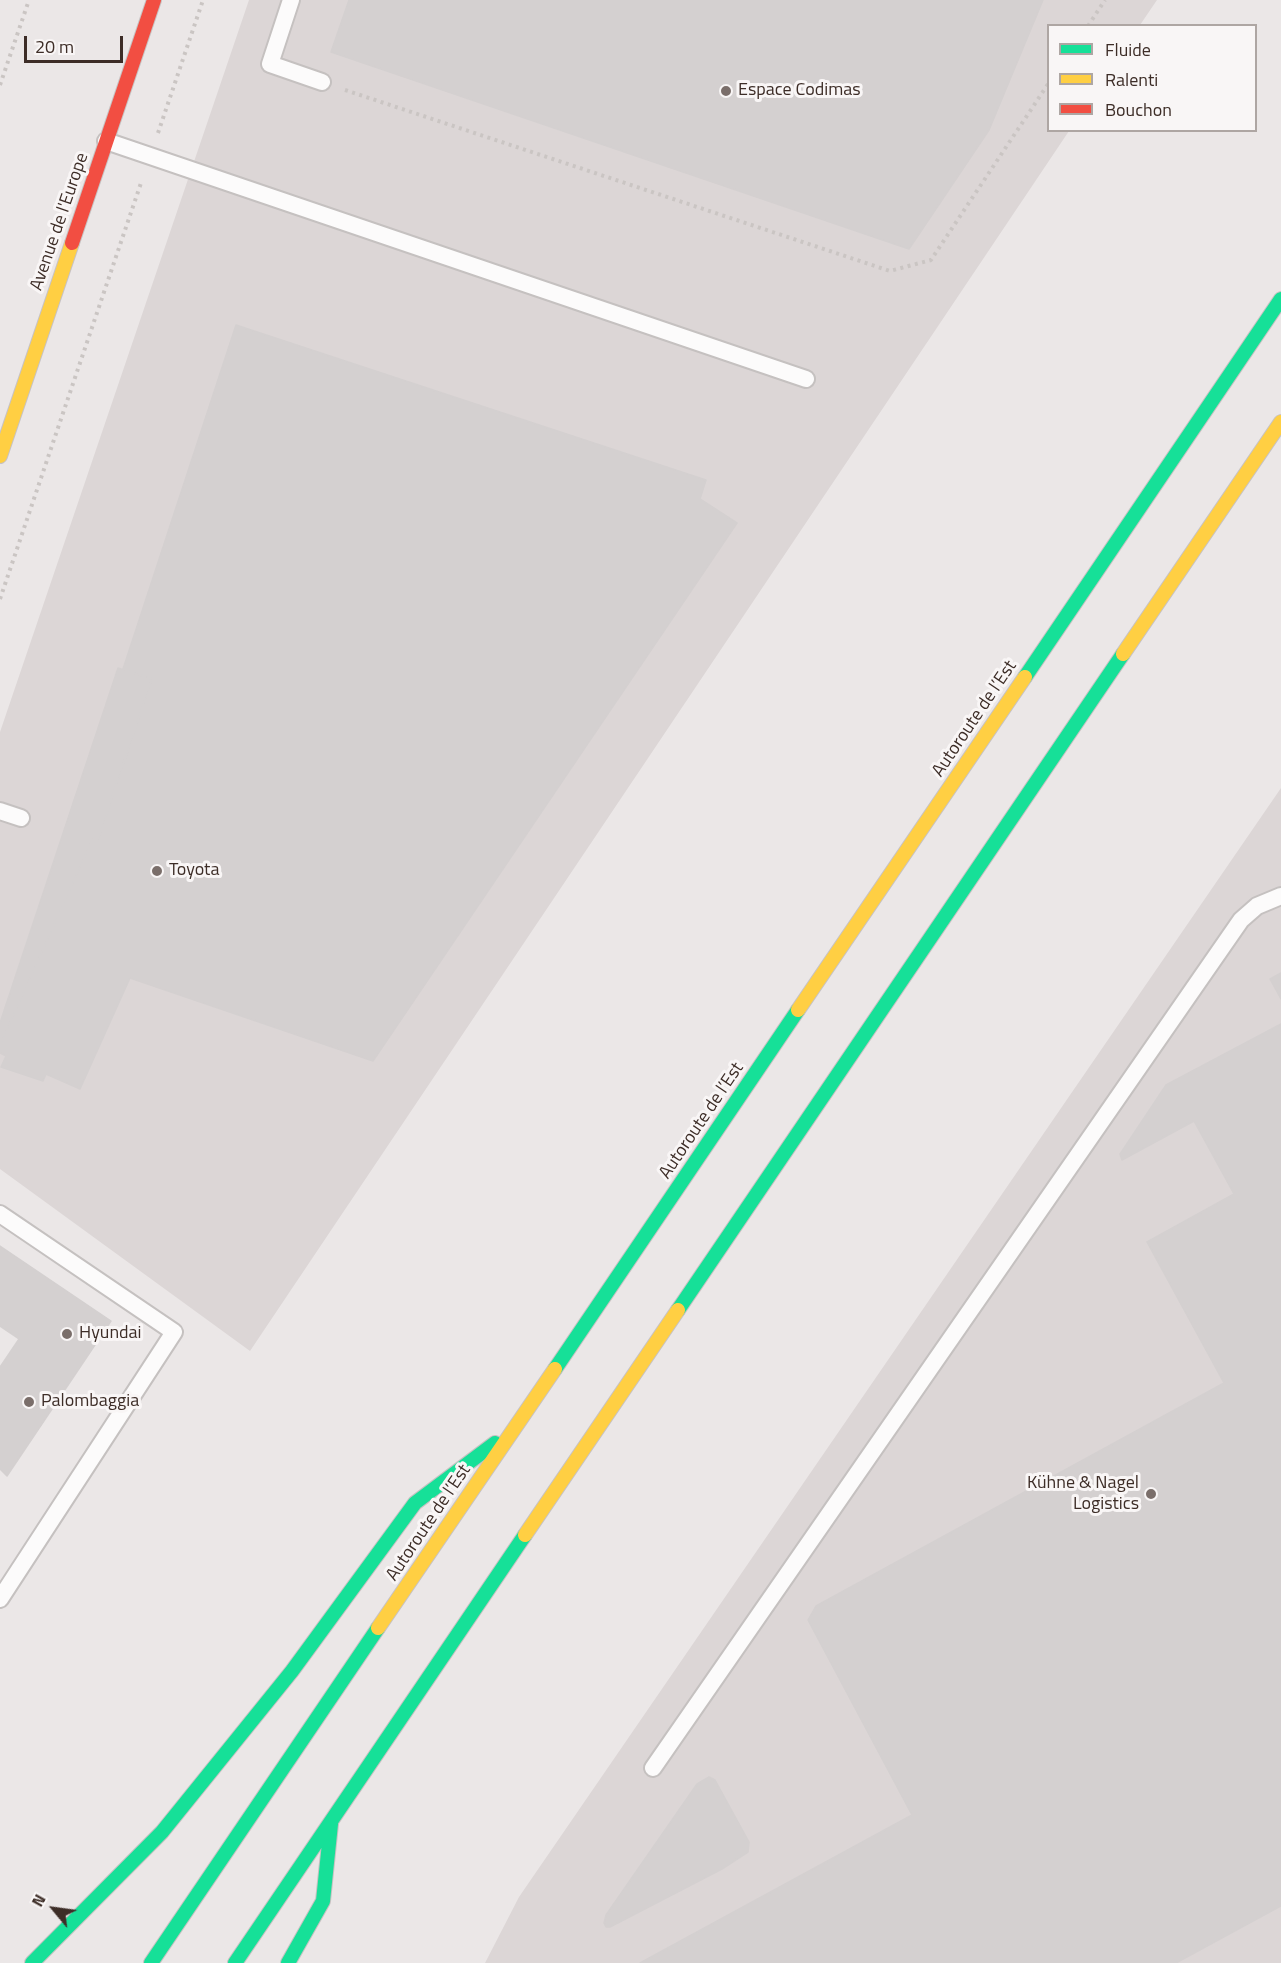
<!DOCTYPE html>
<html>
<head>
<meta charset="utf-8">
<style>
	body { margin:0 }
	#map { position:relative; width:1281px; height:1963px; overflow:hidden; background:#ebe7e7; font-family:"Titillium Web",sans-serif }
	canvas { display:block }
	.legend { position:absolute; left:1047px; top:24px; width:210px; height:108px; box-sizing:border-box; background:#f9f6f6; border:2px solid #aea6a3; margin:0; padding:8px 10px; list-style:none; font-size:18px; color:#3d2d27 }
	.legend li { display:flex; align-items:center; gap:12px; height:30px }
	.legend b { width:30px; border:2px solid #aea6a3 }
	.north { position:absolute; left:24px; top:1879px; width:60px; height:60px; -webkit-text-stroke:4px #f9f6f6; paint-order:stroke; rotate:299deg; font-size:16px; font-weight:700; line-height:24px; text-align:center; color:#3d2d27 }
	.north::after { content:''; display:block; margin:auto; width:21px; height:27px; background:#3d2d27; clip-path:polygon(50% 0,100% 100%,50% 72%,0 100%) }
	.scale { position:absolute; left:24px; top:36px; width:99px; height:27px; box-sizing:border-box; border:3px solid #3d2d27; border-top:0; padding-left:8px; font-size:18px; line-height:21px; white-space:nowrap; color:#3d2d27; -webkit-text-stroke:4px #f9f6f6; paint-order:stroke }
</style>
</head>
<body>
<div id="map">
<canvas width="1281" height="1963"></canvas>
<ul class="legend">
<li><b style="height:8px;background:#16e098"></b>Fluide</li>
<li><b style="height:8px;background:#ffcf43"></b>Ralenti</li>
<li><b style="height:8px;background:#f24e42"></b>Bouchon</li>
</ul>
<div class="north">N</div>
<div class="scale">20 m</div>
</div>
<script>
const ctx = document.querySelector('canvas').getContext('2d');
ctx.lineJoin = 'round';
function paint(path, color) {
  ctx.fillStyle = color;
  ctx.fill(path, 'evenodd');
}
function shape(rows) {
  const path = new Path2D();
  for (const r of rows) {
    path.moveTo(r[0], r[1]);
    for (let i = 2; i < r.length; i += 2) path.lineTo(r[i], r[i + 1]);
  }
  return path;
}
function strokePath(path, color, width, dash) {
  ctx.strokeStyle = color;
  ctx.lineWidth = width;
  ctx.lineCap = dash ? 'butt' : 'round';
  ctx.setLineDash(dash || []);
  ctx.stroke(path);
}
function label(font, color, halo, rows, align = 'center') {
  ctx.font = font + ' "Titillium Web",sans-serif';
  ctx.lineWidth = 6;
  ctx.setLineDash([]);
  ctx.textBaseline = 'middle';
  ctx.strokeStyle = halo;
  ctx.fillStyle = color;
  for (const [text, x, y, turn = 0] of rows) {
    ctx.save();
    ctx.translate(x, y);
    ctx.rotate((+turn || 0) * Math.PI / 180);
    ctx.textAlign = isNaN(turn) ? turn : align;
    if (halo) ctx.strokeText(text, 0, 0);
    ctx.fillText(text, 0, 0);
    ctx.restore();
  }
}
const built = shape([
	[249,0,1157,0,1140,25,1048,26,1048,130,1069,131,250,1351,0,1169,0,732],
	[1281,788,1281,1963,485,1963,519,1897]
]);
const building = shape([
	[349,0,1043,0,989,130,909,249,331,52,349,0],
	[236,325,706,480,700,499,737,523,373,1061,130,978,80,1089,46,1074,43,1081,1,1067,6,1056,0,1053,0,1045,93,838,98,839,152,679,123,669,236,325],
	[118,668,152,679,98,839,93,838,0,1045,0,1023,118,668],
	[1281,973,1281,999,1270,979,1281,973],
	[1281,1024,1281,1906,1176,1963,640,1963,912,1815,808,1620,816,1606,1224,1383,1147,1242,1234,1194,1194,1121,1122,1160,1120,1154,1166,1085,1281,1024],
	[0,1246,111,1321,7,1476,0,1469,0,1367,19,1339,0,1326,0,1246],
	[709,1777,715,1780,749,1842,748,1852,722,1869,610,1927,606,1927,604,1923,606,1915,697,1784,709,1777]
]);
const path = shape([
	[1088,26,1105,0],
	[0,85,29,0],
	[345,90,890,271,931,260,1048,84],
	[158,133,203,0],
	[0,599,142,180]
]);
const lane = shape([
	[291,0,270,64,322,82],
	[106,141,806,379],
	[0,811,21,818],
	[0,1214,174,1332,0,1599],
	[653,1768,1241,920,1257,906,1281,896]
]);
const fast = shape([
	[1025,677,1281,299],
	[678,1310,1123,654],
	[555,1369,798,1010],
	[32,1963,162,1832,292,1671,415,1503,495,1443],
	[151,1963,378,1628],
	[235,1963,525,1535],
	[288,1963,323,1901,331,1824]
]);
const slow = shape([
	[0,456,72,243],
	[1123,654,1281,422],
	[798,1010,1025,677],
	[525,1535,678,1310],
	[378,1628,555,1369]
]);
const jam = shape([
	[72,243,154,0]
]);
const markers = [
	[726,91,6,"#7a6e6a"],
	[157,871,6,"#7a6e6a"],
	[67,1334,6,"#7a6e6a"],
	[29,1402,6,"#7a6e6a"],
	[1151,1494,6,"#7a6e6a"]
];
const poiNames = [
	["Espace Codimas",738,91],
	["Toyota",169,871],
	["Hyundai",79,1334],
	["Palombaggia",41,1402],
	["Kühne & Nagel",1139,1484,"right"],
	["Logistics",1139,1505,"right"]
];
const streetNames = [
	["Avenue de l'Europe",60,222,-71],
	["Autoroute de l’Est",975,719,-56],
	["Autoroute de l’Est",702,1121,-56],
	["Autoroute de l’Est",429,1523,-56]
];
paint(built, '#dcd6d6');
paint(building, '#d4d0d0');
strokePath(building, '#d4d0d0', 1.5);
strokePath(lane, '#c5c1c0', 20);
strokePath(fast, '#c7c2c2', 16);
strokePath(slow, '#c7c2c2', 16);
strokePath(jam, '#c7c2c2', 16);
strokePath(path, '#cac5c3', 4, [3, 4.5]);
strokePath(lane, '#fcfbfb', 16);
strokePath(fast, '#16e098', 14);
strokePath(slow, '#ffcf43', 14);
strokePath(jam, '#f24e42', 14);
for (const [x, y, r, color] of markers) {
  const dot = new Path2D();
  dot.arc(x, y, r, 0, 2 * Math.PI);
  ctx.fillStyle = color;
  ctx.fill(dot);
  strokePath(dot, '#f9f6f6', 2);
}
label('18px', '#3d2d27', '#f9f6f6', poiNames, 'left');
label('18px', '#3d2d27', '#f9f6f6', streetNames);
</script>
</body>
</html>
